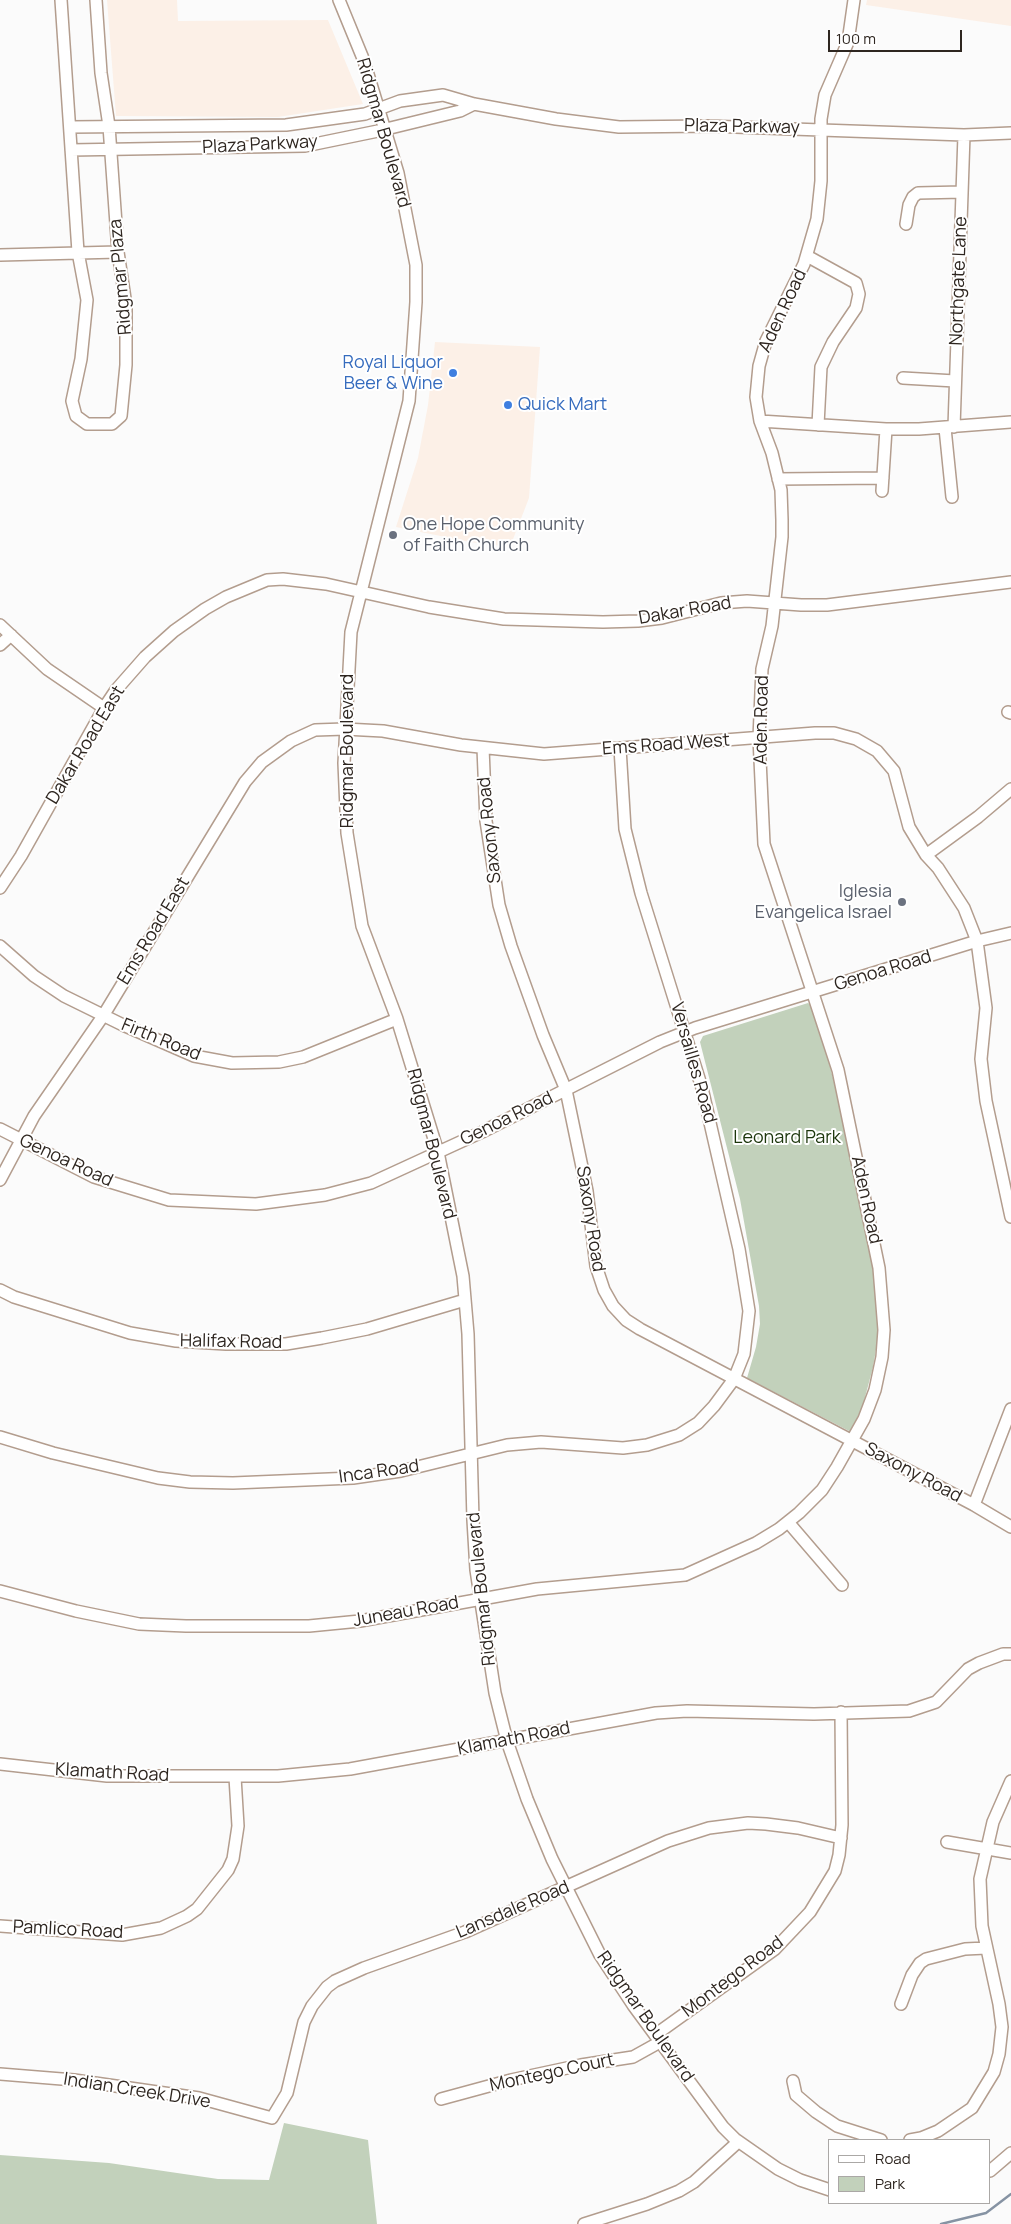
<!DOCTYPE html>
<html>
<head>
<meta charset="utf-8">
<style>
	body { margin:0 }
	#map { position:relative; width:1011px; height:2224px; overflow:hidden; background:#fbfbfb; font-family:Manrope,sans-serif }
	canvas { display:block }
	.legend { position:absolute; left:828px; top:2139px; width:162px; height:65px; box-sizing:border-box; background:#fff; border:1px solid #aba8a6; margin:0; padding:6px 9px; list-style:none; font-size:15px; color:#2e2620 }
	.legend li { display:flex; align-items:center; gap:10px; height:25px }
	.legend b { width:25px; border:1px solid #aba8a6 }
	.scale { position:absolute; left:828px; top:30px; width:134px; height:22px; box-sizing:border-box; border:2px solid #2e2620; border-top:0; padding-left:6px; font-size:15px; line-height:18px; white-space:nowrap; color:#2e2620; -webkit-text-stroke:4px #fff; paint-order:stroke }
</style>
</head>
<body>
<div id="map">
<canvas width="1011" height="2224"></canvas>
<ul class="legend">
<li><b style="height:6px;background:#fff"></b>Road</li>
<li><b style="height:14px;background:#c2d1bb"></b>Park</li>
</ul>
<div class="scale">100 m</div>
</div>
<script>
const ctx = document.querySelector('canvas').getContext('2d');
ctx.lineJoin = 'round';
function paint(path, color) {
  ctx.fillStyle = color;
  ctx.fill(path, 'evenodd');
}
function shape(rows) {
  const path = new Path2D();
  for (const r of rows) {
    path.moveTo(r[0], r[1]);
    for (let i = 2; i < r.length; i += 2) path.lineTo(r[i], r[i + 1]);
  }
  return path;
}
function strokePath(path, color, width, dash) {
  ctx.strokeStyle = color;
  ctx.lineWidth = width;
  ctx.lineCap = dash ? 'butt' : 'round';
  ctx.setLineDash(dash || []);
  ctx.stroke(path);
}
function label(font, color, halo, rows, align = 'center') {
  ctx.font = font + ' Manrope,sans-serif';
  ctx.lineWidth = 4;
  ctx.setLineDash([]);
  ctx.textBaseline = 'middle';
  ctx.strokeStyle = halo;
  ctx.fillStyle = color;
  for (const [text, x, y, turn = 0] of rows) {
    ctx.save();
    ctx.translate(x, y);
    ctx.rotate((+turn || 0) * Math.PI / 180);
    ctx.textAlign = isNaN(turn) ? turn : align;
    if (halo) ctx.strokeText(text, 0, 0);
    ctx.fillText(text, 0, 0);
    ctx.restore();
  }
}
const built = shape([
	[107,0,177,0,178,21,328,20,363,104,278,117,116,116],
	[867,0,1011,0,1011,26,866,5],
	[435,342,540,347,529,498,510,547,470,542,396,527,418,458,428,405]
]);
const green = shape([
	[808,1003,814,1007,845,1123,874,1268,879,1332,873,1367,863,1405,851,1432,747,1378,756,1347,760,1324,759,1306,740,1199,700,1042,703,1036],
	[284,2123,368,2140,377,2224,0,2224,0,2155,109,2163,218,2179,269,2180]
]);
const stream = shape([
	[941,2224,986,2213,1011,2194]
]);
const minor = shape([
	[61,0,78,252,87,300,81,359,72,401,76,416,87,424,112,424,121,416,126,365,126,305,118,252,109,126,101,73,96,0],
	[339,0,364,61,398,173,416,265,416,302,409,401,351,632,344,763,347,833,362,926,397,1019,438,1152,463,1276,468,1334,473,1520,476,1570,495,1693,507,1741,527,1799,552,1859,600,1955,633,2005,723,2127,735,2139,778,2169,800,2180,830,2190],
	[71,127,286,125,365,114,400,101,443,95,474,104,556,119,619,127,707,126,964,135,1011,133],
	[71,150,305,146,378,131,460,111,474,104],
	[906,224,909,205,913,197,918,193,962,192],
	[0,255,118,252],
	[807,256,856,283,859,294,856,308,833,342,821,367,818,425],
	[903,378,955,381],
	[760,421,886,429,919,429,1011,422],
	[954,427,964,135],
	[945,428,952,497],
	[778,479,883,478],
	[882,491,886,429],
	[0,625,47,669,104,708],
	[0,645,11,635],
	[1008,712,1011,713],
	[483,748,486,821,499,905,511,946,543,1035,566,1090,587,1191,596,1266,604,1290,613,1306,626,1320,640,1329,974,1505,1011,1527],
	[926,855,978,817,1011,789],
	[0,888,21,856,104,708,116,690,145,657,174,631,205,609,226,597,267,580,283,579,326,584,429,607,504,619,603,622,638,621,662,618,721,603,747,601,801,605,827,605,1011,582],
	[0,946,34,976,64,996,123,1025,194,1056,232,1063,279,1062,303,1057,397,1019],
	[0,1129,94,1177,169,1200,256,1204,325,1195,371,1183,482,1132,660,1042,695,1028,977,941,1011,933],
	[0,1180,34,1116,103,1016,245,782,262,762,291,741,315,730,345,729,383,731,461,745,544,754,815,733,834,733,856,739,877,751,894,771,909,827,926,855,938,868,964,908,977,941,986,1008,981,1059,986,1101,1011,1217],
	[0,1290,14,1297,130,1333,176,1341,226,1344,286,1344,322,1338,367,1329,465,1300],
	[0,1437,53,1453,158,1478,190,1482,233,1483,353,1478,401,1471,507,1445,541,1442,623,1448,647,1445,679,1435,698,1423,714,1406,734,1379,744,1354,749,1311,739,1249,702,1088,641,893,625,829,620,748],
	[974,1505,1011,1409],
	[788,1522,842,1585],
	[0,1591,76,1611,139,1624,186,1626,309,1626,360,1621,537,1589,685,1575,756,1543,779,1529,799,1513,822,1490,837,1467,864,1419,875,1390,882,1357,884,1330,879,1268,838,1070,764,844,759,738,762,669,772,626,782,537,782,520,781,490,772,453,760,421,756,397,759,366,766,341,804,264,817,219,821,181,821,119,825,95,848,42,854,0],
	[0,1764,107,1776,278,1776,350,1769,656,1713,687,1711,814,1714,909,1711,936,1702,968,1669,979,1663,1003,1654,1011,1654],
	[947,1842,1011,1853],
	[0,1926,122,1935,161,1928,187,1916,197,1909,228,1870,233,1859,238,1826,235,1777],
	[901,2004,912,1975,920,1963,926,1959,965,1949,986,1948],
	[655,2035,775,1949,810,1912,835,1871,839,1855,842,1825,841,1712],
	[0,2074,74,2080,199,2098,272,2118,287,2093,304,2022,312,2006,327,1987,335,1981,364,1968,465,1932,668,1841,709,1828,748,1823,766,1824,798,1828,841,1838],
	[793,2081,796,2095,816,2112,837,2126,881,2140],
	[441,2099,511,2080,581,2065,633,2057,660,2042],
	[910,2140,921,2138,938,2131,972,2108,994,2072,999,2054,1002,2027,999,2004,982,1926,980,1879,993,1822,1011,1781],
	[990,2171,1011,2153],
	[584,2224,647,2204,679,2191,694,2182,738,2142]
]);
const markers = [
	[453,373,5,"#3f7fe0"],
	[508,405,5,"#3f7fe0"],
	[393,535,5,"#6b7280"],
	[902,902,5,"#6b7280"]
];
const streetNames = [
	["Plaza Parkway",742,127,1],
	["Ridgmar Boulevard",383,133,74],
	["Plaza Parkway",260,145,-3],
	["Ridgmar Plaza",121,277,-95],
	["Northgate Lane",959,281,-88],
	["Aden Road",783,311,-65],
	["Dakar Road",685,611,-10],
	["Aden Road",762,720,-89],
	["Dakar Road East",86,745,-59],
	["Ems Road West",666,745,-4],
	["Ridgmar Boulevard",348,751,-90],
	["Saxony Road",490,830,-96],
	["Ems Road East",154,931,-59],
	["Genoa Road",883,971,-17],
	["Firth Road",161,1040,22],
	["Versailles Road",693,1063,74],
	["Genoa Road",507,1119,-26],
	["Ridgmar Boulevard",431,1144,76],
	["Genoa Road",66,1161,25],
	["Aden Road",866,1200,78],
	["Saxony Road",590,1219,81],
	["Halifax Road",231,1342,1],
	["Inca Road",379,1472,-8],
	["Saxony Road",913,1473,28],
	["Ridgmar Boulevard",482,1589,-96],
	["Juneau Road",406,1612,-10],
	["Klamath Road",514,1739,-11],
	["Klamath Road",112,1773,3],
	["Lansdale Road",513,1910,-23],
	["Pamlico Road",68,1930,3],
	["Montego Road",733,1977,-37],
	["Ridgmar Boulevard",645,2017,55],
	["Montego Court",552,2073,-12],
	["Indian Creek Drive",137,2091,9]
];
const shopNames = [
	["Royal Liquor",443,363],
	["Beer & Wine",443,384],
	["Quick Mart",518,405,"left"]
];
const worshipNames = [
	["One Hope Community",403,525],
	["of Faith Church",403,546],
	["Iglesia",892,892,"right"],
	["Evangelica Israel",892,913,"right"]
];
const parkNames = [
	["Leonard Park",787,1138]
];
paint(built, '#fcf0e7');
paint(green, '#c2d1bb');
strokePath(stream, '#8693a3', 2.5);
strokePath(minor, '#b39d8e', 14);
strokePath(minor, '#fff', 11);
for (const [x, y, r, color] of markers) {
  const dot = new Path2D();
  dot.arc(x, y, r, 0, 2 * Math.PI);
  ctx.fillStyle = color;
  ctx.fill(dot);
  strokePath(dot, '#fff', 2);
}
label('18px', '#2e2620', '#fff', streetNames);
label('18px', '#366cbe', '#fff', shopNames, 'right');
label('18px', '#5b616d', '#fff', worshipNames, 'left');
label('18px', '#1c360c', '#fff', parkNames);
</script>
</body>
</html>
